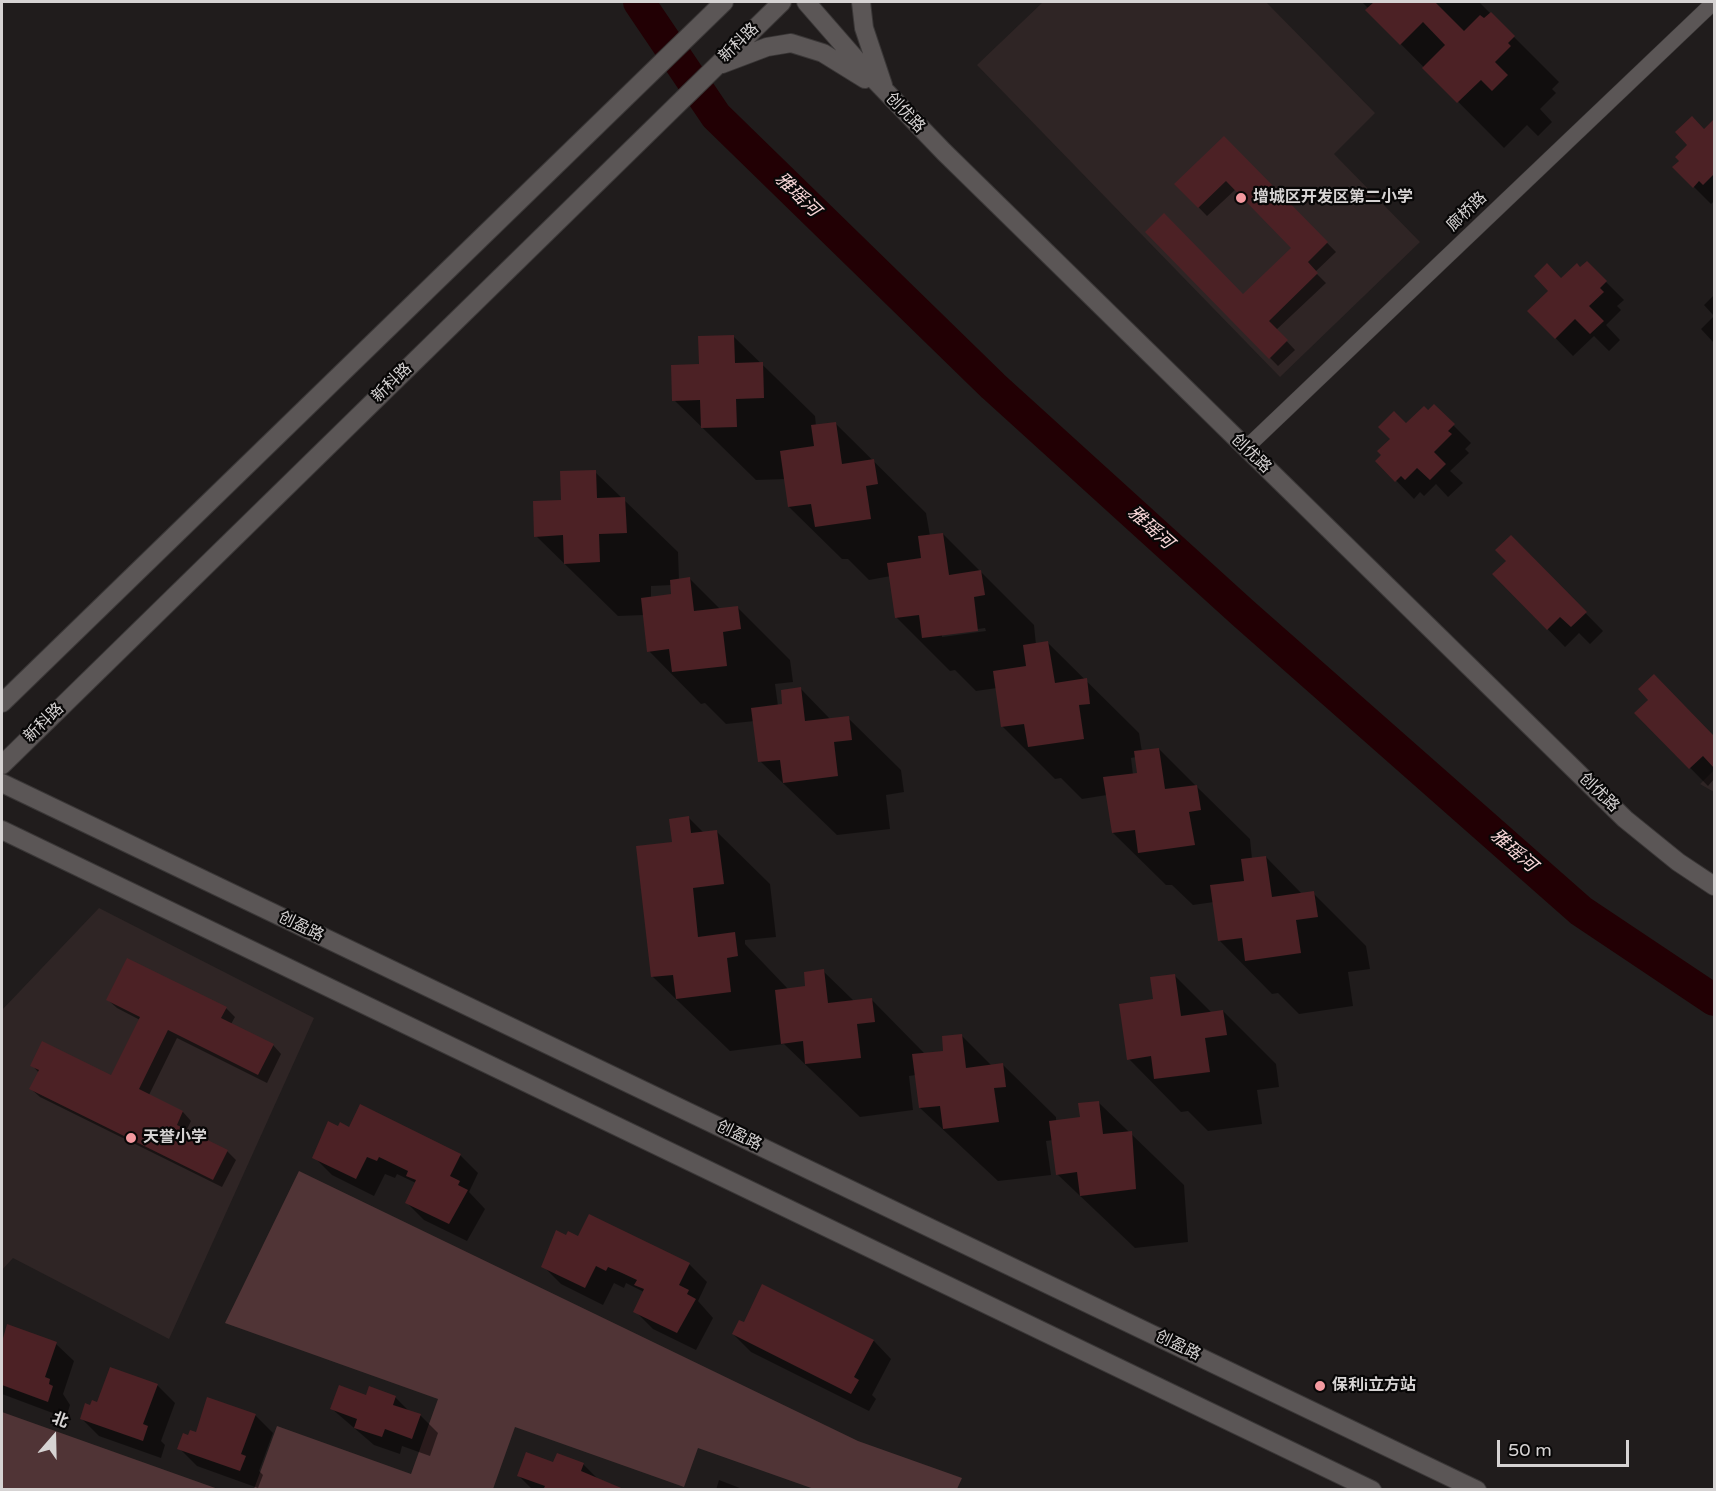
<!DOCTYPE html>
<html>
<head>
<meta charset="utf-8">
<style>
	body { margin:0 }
	#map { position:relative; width:1716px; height:1491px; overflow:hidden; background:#201c1c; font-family:"Varela Round","Noto Sans SC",sans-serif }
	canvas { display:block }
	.frame { position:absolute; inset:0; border:3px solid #d6d3d3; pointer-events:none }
	.north { position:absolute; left:24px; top:1407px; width:60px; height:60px; -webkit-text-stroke:4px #080707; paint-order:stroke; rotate:20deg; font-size:16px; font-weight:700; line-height:24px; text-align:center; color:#d6d3d3 }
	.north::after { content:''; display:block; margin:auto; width:21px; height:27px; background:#d6d3d3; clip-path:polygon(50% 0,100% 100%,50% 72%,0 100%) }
	.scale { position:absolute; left:1497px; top:1440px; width:132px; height:27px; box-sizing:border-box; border:3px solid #d6d3d3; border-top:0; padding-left:8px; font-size:18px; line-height:21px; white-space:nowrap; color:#d6d3d3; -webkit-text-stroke:4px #080707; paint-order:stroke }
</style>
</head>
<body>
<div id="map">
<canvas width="1716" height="1491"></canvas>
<div class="frame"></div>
<div class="north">北</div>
<div class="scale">50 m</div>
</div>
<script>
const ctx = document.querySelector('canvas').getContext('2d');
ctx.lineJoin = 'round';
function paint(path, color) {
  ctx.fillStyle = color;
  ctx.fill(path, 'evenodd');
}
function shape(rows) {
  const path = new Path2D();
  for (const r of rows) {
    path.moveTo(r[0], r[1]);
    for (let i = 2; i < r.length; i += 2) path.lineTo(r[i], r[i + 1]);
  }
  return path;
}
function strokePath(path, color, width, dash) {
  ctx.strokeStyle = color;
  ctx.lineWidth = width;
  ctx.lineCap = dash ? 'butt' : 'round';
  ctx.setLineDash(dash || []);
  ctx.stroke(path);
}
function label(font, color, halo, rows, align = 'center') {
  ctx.font = font + ' "Varela Round","Noto Sans SC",sans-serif';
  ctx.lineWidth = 4.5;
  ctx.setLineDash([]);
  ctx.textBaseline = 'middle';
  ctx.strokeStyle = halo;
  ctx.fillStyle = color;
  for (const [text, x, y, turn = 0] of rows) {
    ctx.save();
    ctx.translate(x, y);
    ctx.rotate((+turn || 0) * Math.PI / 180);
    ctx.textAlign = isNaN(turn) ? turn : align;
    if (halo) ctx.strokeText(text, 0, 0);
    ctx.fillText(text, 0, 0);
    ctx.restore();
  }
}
const built = shape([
	[1043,2,1266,2,1375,113,1334,154,1420,242,1280,377,977,65],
	[1714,770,1714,792,1700,784],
	[99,908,314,1018,169,1339,13,1258,2,1270,2,1010]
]);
const green = shape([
	[299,1171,858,1441,962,1478,957,1489,814,1489,698,1448,684,1487,515,1427,493,1489,254,1489,277,1426,411,1474,438,1399,225,1323],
	[2,1412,218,1489,2,1489]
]);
const shadow = shape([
	[1362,2,1479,2,1559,82,1552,89,1556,93,1540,109,1552,122,1538,136,1527,125,1504,148,1367,10,1369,9],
	[1714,121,1714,201,1711,204,1674,167],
	[1224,138,1336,252,1315,272,1326,283,1276,330,1295,350,1278,366,1147,232,1243,296,1293,248,1236,189,1207,216,1176,184],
	[1587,263,1624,300,1617,306,1621,310,1606,325,1620,340,1609,351,1594,336,1573,356,1529,311,1562,280],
	[1714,295,1714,316,1704,305],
	[1714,316,1714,343,1701,329],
	[733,336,815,416,816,426,835,423,926,513,930,536,943,534,1034,625,1036,645,1048,643,1139,733,1142,752,1159,749,1197,787,1250,839,1252,859,1266,857,1303,895,1313,893,1366,946,1370,969,1348,972,1353,1006,1299,1014,1278,993,1272,994,1220,941,1214,902,1193,905,1172,885,1166,885,1113,833,1107,795,1082,799,1061,778,1055,779,1002,726,997,688,976,691,955,670,950,671,897,618,891,576,869,580,848,559,842,559,789,507,786,479,756,480,674,400,700,366],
	[985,628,986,631,942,637,942,634],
	[1136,757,1139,774,1133,775,1131,758],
	[1434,406,1471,443,1465,449,1469,453,1450,471,1463,483,1448,497,1436,484,1424,496,1420,492,1414,499,1377,461,1406,425],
	[595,472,678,552,679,580,690,579,720,609,737,607,790,660,793,682,775,684,778,706,784,706,801,689,831,720,848,718,901,770,904,792,886,795,890,829,837,835,760,761,755,721,726,724,705,703,701,704,649,651,644,615,618,616,536,536,563,501],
	[672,585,673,596,651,598,651,586],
	[1511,537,1603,631,1590,644,1579,633,1565,647,1494,574,1508,561],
	[1654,676,1714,738,1714,779,1708,786,1637,714,1650,700],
	[689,818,704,833,717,832,770,884,776,937,745,940,745,944,788,989,807,987,823,971,854,1001,871,999,925,1054,945,1052,961,1035,992,1066,1003,1065,1056,1117,1056,1122,1082,1118,1098,1102,1184,1185,1188,1242,1135,1248,1057,1174,1053,1140,1046,1141,1051,1175,998,1181,920,1108,916,1075,909,1076,913,1110,860,1117,784,1044,730,1051,653,977,673,843],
	[1175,976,1212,1013,1223,1011,1276,1064,1279,1087,1257,1090,1262,1124,1208,1131,1188,1111,1181,1112,1129,1059,1155,1000],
	[108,1000,226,1008,235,1017,231,1024,273,1045,281,1054,267,1083,177,1038,149,1095,183,1112,191,1121,186,1131,227,1151,236,1160,222,1187,40,1097,31,1089,39,1073,32,1065,111,1077,140,1020,117,1008],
	[338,1128,350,1129,460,1155,478,1173,469,1192,485,1209,467,1241,424,1220,406,1202,416,1183,397,1174,395,1178,385,1174,374,1196,332,1175,314,1157],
	[567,1237,689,1264,707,1282,698,1301,713,1318,696,1350,653,1329,635,1311,644,1292,626,1283,624,1288,614,1283,603,1305,561,1284,543,1266],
	[763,1286,874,1341,891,1359,872,1395,876,1399,869,1411,751,1352,733,1334,745,1324],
	[11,1327,56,1344,74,1361,63,1394,70,1405,66,1418,2,1394,2,1353],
	[157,1385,175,1403,161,1441,165,1445,161,1458,99,1436,81,1418,91,1407,98,1404],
	[367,1397,395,1397,410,1412,420,1415,438,1433,430,1456,402,1446,400,1454,374,1445,332,1409],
	[255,1415,273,1433,259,1471,263,1475,258,1488,197,1466,179,1448,196,1434],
	[554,1464,583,1464,598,1479,614,1490,533,1490,519,1476],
	[719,1480,745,1490,716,1490]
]);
const river = shape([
	[639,2,716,116,993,386,1243,613,1581,911,1714,1000]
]);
const building = shape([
	[1374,2,1435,2,1464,31,1480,15,1484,18,1491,12,1515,36,1508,43,1511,46,1495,62,1508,75,1492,91,1481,80,1457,103,1422,68,1445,45,1423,22,1400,45,1365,10],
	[1692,116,1704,129,1714,119,1714,174,1703,185,1699,181,1693,188,1672,167,1679,161,1675,157,1687,145,1675,132],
	[1224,136,1328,242,1308,262,1318,273,1269,321,1288,340,1269,359,1145,232,1164,213,1243,294,1291,248,1226,181,1198,208,1174,184],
	[1587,261,1607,281,1600,288,1604,292,1589,306,1604,321,1590,334,1575,319,1555,339,1527,311,1548,291,1534,276,1547,263,1561,278,1577,263,1580,267],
	[734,335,735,363,763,362,764,398,736,399,737,427,701,428,700,400,672,401,671,365,699,364,698,336],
	[1434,404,1455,424,1448,431,1452,434,1434,452,1446,464,1430,480,1417,468,1405,480,1401,476,1395,482,1375,461,1381,455,1377,451,1390,439,1378,427,1394,411,1406,423,1424,406,1428,410],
	[836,422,842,464,874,459,878,484,866,486,871,519,815,527,811,504,788,507,780,451,814,446,811,425],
	[596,470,597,498,625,497,627,533,599,534,600,562,564,564,563,535,534,537,533,501,561,500,560,471],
	[943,533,949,575,981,570,985,595,974,597,978,631,922,638,919,615,895,618,887,563,921,558,918,536],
	[1511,535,1587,612,1571,627,1560,617,1547,630,1492,574,1506,561,1495,550],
	[690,577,694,611,738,606,741,629,723,632,727,666,672,672,669,649,647,652,641,598,671,594,670,580],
	[1048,641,1055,683,1087,678,1090,704,1079,705,1084,739,1028,747,1024,724,1001,727,993,671,1026,666,1023,645],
	[1654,674,1714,736,1714,768,1703,756,1689,769,1634,713,1648,700,1638,689],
	[801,687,805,721,849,716,852,740,834,742,838,776,783,783,780,760,758,762,751,708,782,704,781,690],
	[1159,748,1165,789,1197,785,1201,810,1189,812,1195,845,1138,853,1135,830,1112,833,1103,777,1137,773,1134,751],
	[689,816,691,833,717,830,724,884,693,888,698,937,735,932,738,956,727,958,731,992,676,999,673,975,651,977,636,846,672,842,669,819],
	[1266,856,1272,897,1314,891,1318,917,1296,920,1301,953,1245,961,1242,938,1218,941,1210,885,1244,881,1241,859],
	[127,958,227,1007,221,1018,274,1044,258,1075,168,1030,139,1089,183,1111,177,1125,228,1150,213,1180,29,1089,39,1070,30,1066,42,1041,111,1075,140,1017,106,1000],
	[824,969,828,1003,872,998,875,1022,857,1024,861,1058,805,1064,803,1041,781,1044,775,990,805,986,804,972],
	[1175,974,1181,1016,1223,1010,1227,1035,1205,1038,1210,1072,1154,1079,1151,1056,1127,1060,1119,1004,1153,999,1150,977],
	[962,1034,966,1068,1003,1063,1006,1087,994,1088,999,1122,943,1129,940,1106,919,1108,912,1054,943,1051,942,1036],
	[1099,1101,1103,1134,1132,1131,1136,1189,1080,1196,1077,1172,1056,1175,1049,1121,1080,1117,1078,1103],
	[360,1104,461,1154,450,1176,460,1181,458,1185,468,1190,449,1224,405,1203,416,1180,406,1176,408,1171,379,1157,377,1161,367,1157,356,1179,312,1158,328,1121,338,1126,340,1122,349,1127],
	[589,1214,690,1263,679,1285,689,1290,687,1294,696,1299,677,1333,633,1312,644,1289,634,1285,637,1280,622,1273,608,1267,606,1271,596,1266,585,1288,541,1267,556,1230,566,1235,568,1231,578,1236],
	[762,1284,874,1340,854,1377,859,1380,851,1394,732,1334,739,1320,744,1322],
	[7,1324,57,1342,45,1377,50,1379,49,1384,53,1386,48,1402,2,1385,2,1342],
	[110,1367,158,1384,143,1424,148,1426,143,1441,80,1419,85,1403,90,1405,92,1400,97,1402],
	[339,1385,366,1395,369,1386,396,1396,393,1405,421,1414,412,1439,385,1429,382,1437,354,1428,357,1419,330,1409],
	[207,1397,256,1414,241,1454,246,1456,240,1471,177,1449,183,1433,188,1435,190,1430,196,1432],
	[526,1452,553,1462,557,1453,584,1463,581,1471,626,1490,543,1490,545,1486,517,1476]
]);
const street = shape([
	[1246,448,1714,2]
]);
const secondary = shape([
	[806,2,867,72,944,152,1625,819,1678,862,1714,886],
	[861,2,864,28,883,85],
	[722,64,767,47,791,43,823,53,865,79],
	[2,703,724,2],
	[2,765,782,2],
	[2,783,1477,1490],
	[2,830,1372,1490]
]);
const markers = [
	[1241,198,6,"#f49aa0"],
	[131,1138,6,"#f49aa0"],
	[1320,1386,6,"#f49aa0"]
];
const streetNames = [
	["新科路",739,43,-44],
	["创优路",905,113,46],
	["廊桥路",1467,212,-44],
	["新科路",392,383,-44],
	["创优路",1251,454,44],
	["新科路",44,723,-44],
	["创优路",1599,793,44],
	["创盈路",301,927,26],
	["创盈路",739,1136,26],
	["创盈路",1178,1346,26]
];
const poiNames = [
	["增城区开发区第二小学",1253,198],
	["天誉小学",143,1138],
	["保利i立方站",1332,1386]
];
const waterNames = [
	["雅瑶河",797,195,44],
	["雅瑶河",1150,528,42],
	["雅瑶河",1513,851,41]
];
paint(built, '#2f2525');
paint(green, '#503436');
paint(shadow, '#0007');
strokePath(river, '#220004', 32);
paint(building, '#4c2125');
strokePath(street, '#3a3737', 16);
strokePath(secondary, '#3a3737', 20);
strokePath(street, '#5b5656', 15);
strokePath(secondary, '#5b5656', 18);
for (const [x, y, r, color] of markers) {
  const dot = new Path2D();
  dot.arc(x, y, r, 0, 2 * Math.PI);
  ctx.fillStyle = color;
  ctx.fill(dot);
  strokePath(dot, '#080707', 2);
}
label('16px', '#d6d3d3', '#080707', streetNames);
label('bold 16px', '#d6d3d3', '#080707', poiNames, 'left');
label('italic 18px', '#f9d7d8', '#080707', waterNames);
</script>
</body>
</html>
